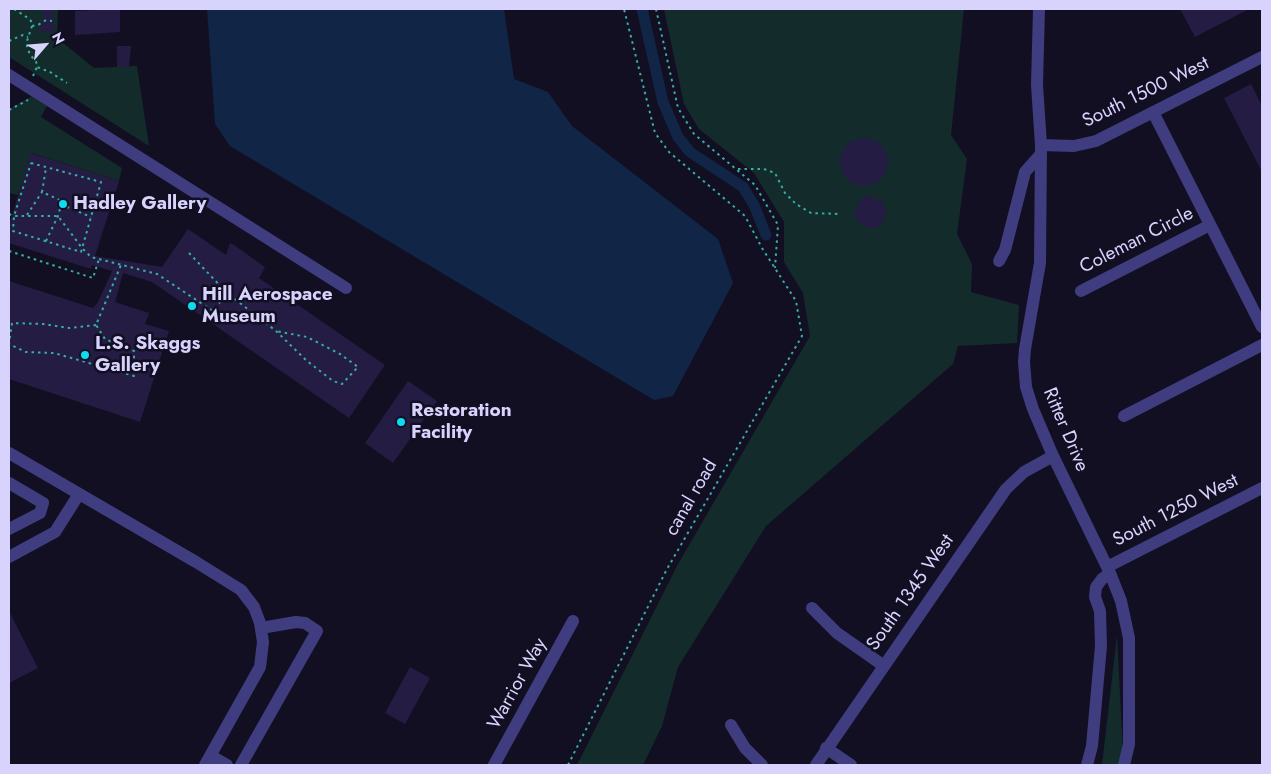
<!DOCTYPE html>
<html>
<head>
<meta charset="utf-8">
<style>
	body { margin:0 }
	#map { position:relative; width:1271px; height:774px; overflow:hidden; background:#120f23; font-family:Jost,sans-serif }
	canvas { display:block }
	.frame { position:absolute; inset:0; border:10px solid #d8d3fd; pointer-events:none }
	.north { position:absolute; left:20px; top:20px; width:50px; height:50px; -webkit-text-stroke:4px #120f23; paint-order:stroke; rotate:63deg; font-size:14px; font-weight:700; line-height:20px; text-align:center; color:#d8d3fd }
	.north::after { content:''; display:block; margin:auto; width:18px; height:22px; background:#d8d3fd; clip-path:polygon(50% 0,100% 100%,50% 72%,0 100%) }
</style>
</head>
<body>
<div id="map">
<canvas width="1271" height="774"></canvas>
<div class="frame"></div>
<div class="north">N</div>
</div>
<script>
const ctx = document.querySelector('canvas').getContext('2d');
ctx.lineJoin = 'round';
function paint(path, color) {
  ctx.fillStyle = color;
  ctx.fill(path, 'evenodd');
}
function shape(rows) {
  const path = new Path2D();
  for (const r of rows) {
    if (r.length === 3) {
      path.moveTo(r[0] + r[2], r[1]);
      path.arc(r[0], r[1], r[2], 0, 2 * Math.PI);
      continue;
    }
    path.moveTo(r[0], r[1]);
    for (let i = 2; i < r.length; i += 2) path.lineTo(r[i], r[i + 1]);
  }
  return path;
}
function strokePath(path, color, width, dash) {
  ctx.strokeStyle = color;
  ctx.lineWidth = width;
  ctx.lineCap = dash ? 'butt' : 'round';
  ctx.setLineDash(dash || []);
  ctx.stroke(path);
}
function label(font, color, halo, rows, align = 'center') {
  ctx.font = font + ' Jost,sans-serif';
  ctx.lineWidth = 5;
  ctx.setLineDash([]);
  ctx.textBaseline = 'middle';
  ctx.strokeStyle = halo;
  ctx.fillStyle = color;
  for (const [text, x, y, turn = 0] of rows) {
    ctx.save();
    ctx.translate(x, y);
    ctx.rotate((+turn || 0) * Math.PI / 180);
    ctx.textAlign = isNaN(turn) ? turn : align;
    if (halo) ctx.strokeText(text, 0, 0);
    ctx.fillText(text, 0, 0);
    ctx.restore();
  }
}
const green = shape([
	[9,9,58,9,57,38,94,68,137,66,149,146,9,57],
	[664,9,964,9,951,135,967,159,957,234,972,264,971,292,1019,305,1017,343,958,346,953,364,766,526,678,667,662,726,643,765,577,765,677,566,810,336,803,293,784,262,784,222,754,173,699,129,684,104],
	[32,96,47,106,41,117,122,168,119,181,32,153,18,195,9,193,9,109],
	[1117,635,1123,753,1119,765,1102,765]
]);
const water = shape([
	[207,9,504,9,514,79,548,92,572,126,718,239,733,283,673,396,654,400,230,146,215,124]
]);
const canal = shape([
	[642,9,663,102,678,137,690,152,743,187,754,205,766,235]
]);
const building = shape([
	[43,9,53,9,54,31,40,32,40,23,44,23],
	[120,9,120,32,75,35,75,11],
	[1180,9,1249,9,1195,37],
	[117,46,131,46,129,67,117,67],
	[1251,84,1262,106,1262,172,1224,98],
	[864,162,24],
	[31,153,119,181,95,256,162,267,188,229,226,255,230,243,234,245,265,267,259,278,385,365,349,418,152,282,123,273,115,302,149,313,145,324,169,331,140,422,9,379,9,281,93,308,98,302,112,271,92,265,91,269,9,243,9,225],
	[868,195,883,202,887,212,884,221,876,228,870,228,861,225,855,216,855,211,859,202],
	[408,381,437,401,393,463,365,443],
	[9,611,38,668,9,683],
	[410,667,430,678,405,724,385,713]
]);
const path = shape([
	[14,9,28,18,31,21,32,26,27,41,27,46,30,55,36,61,37,67,50,72,67,83],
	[656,9,678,108,694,134,755,185,778,225,775,268],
	[32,26,38,25,46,20,52,21],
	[9,41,23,35,28,37],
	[33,76,37,67],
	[9,110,28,100],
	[31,163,101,182,81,252,13,231,14,216,31,163],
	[738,169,764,169,775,173,785,193,796,204,811,213,840,214],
	[63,202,65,206,91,217],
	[9,214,14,216,58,216,82,248,91,257,157,274,213,311,227,293],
	[27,215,42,192],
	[46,241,58,216,62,201,42,192,46,168],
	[9,251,93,278,99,259],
	[189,253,227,293,276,331,307,361,333,381,342,384,358,367,340,354,307,337,276,331],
	[96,325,69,328,43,324,12,323,9,344,26,352,54,353,134,376,134,351,105,339,96,325,121,265],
	[568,765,667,569,802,336,796,301,762,248,745,216,669,152,655,133,624,9]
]);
const minor = shape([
	[1039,9,1037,85,1041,145,1040,263,1025,349,1024,362,1026,387,1033,409,1053,456,1110,573,1121,601,1129,638,1129,744,1124,765],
	[9,75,346,288],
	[1153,112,1262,327],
	[1041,145,1074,146,1096,141,1262,57],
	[999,261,1005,250,1025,172,1041,154],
	[1081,291,1210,225],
	[1124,416,1262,345],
	[9,453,196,562,241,590,254,607,260,623,263,642,260,667,205,765],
	[9,483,43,503,40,513,9,529],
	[9,557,55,532,79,494],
	[1107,567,1262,488],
	[812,608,837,633,884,666],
	[731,725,745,748,762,765],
	[826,748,851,765],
	[211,756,227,765],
	[241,765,317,631,305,623,296,622,261,628],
	[494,765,573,621],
	[816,765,1006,489,1024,472,1053,456],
	[1087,765,1092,746,1101,646,1100,611,1095,597,1096,587,1102,579,1110,573]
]);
const markers = [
	[63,204,5,"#0ddbef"],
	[192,306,5,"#0ddbef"],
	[85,355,5,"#0ddbef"],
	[401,422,5,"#0ddbef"]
];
const streetNames = [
	["South 1500 West",1146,93,-26],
	["Coleman Circle",1137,241,-27],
	["Ritter Drive",1065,430,67],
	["canal road",692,498,-60],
	["South 1250 West",1176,511,-27],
	["South 1345 West",911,593,-55],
	["Warrior Way",518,684,-61]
];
const poiNames = [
	["Hadley Gallery",73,204],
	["Hill Aerospace",202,295],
	["Museum",202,317],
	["L.S. Skaggs",95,344],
	["Gallery",95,366],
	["Restoration",411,411],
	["Facility",411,433]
];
paint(green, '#132c2b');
paint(water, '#112546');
strokePath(canal, '#112546', 11);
paint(building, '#241c43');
strokePath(path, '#35afa6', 2, [2.5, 4]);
strokePath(minor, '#3f3d7f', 12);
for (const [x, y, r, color] of markers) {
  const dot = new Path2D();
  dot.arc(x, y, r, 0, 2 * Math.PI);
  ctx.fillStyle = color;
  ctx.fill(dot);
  strokePath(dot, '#120f23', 2);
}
label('19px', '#d8d3fd', '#120f23', streetNames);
label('bold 19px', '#d8d3fd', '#120f23', poiNames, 'left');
</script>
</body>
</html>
